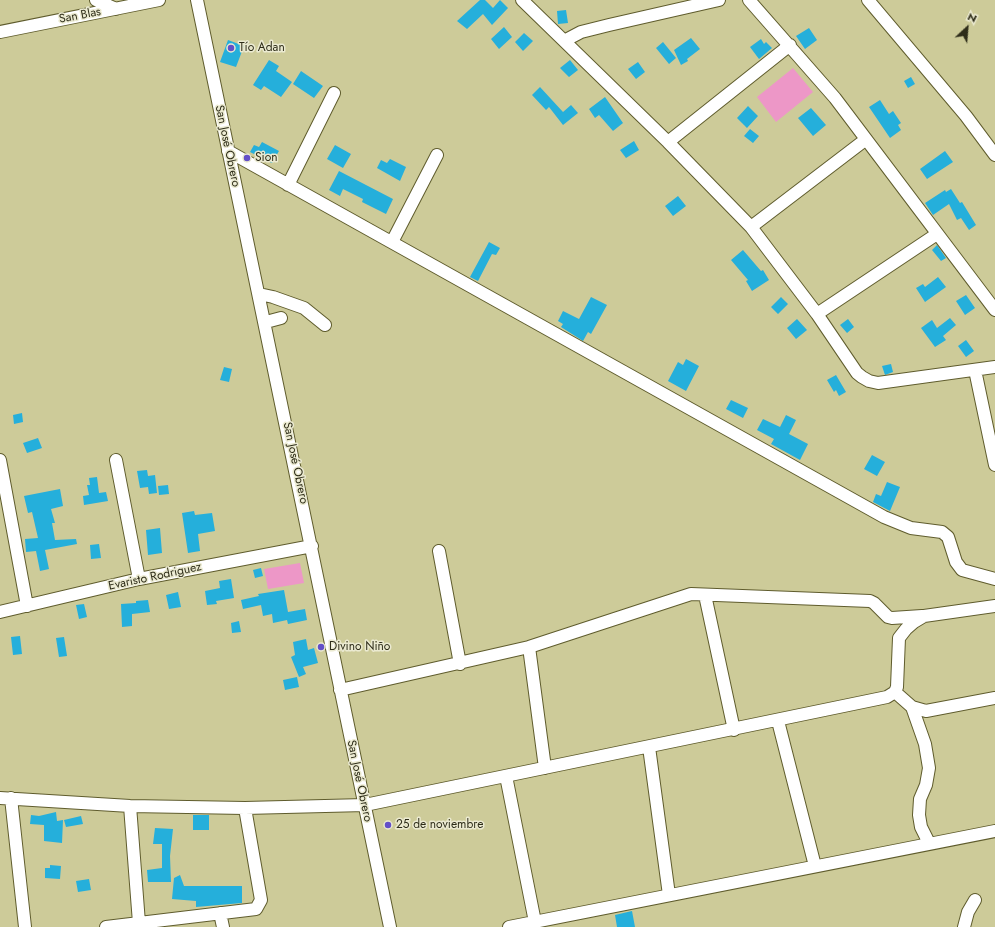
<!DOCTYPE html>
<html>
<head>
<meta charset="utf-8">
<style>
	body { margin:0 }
	#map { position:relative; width:995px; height:927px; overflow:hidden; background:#cdcb99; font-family:Jost,sans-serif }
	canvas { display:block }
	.north { position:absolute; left:947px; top:8px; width:40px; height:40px; -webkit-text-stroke:3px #ebead1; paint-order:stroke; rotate:26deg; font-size:11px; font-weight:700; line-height:16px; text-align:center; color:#2e2d19 }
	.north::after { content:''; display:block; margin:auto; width:14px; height:18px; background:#2e2d19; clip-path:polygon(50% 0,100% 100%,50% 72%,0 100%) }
</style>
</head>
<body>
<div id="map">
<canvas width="995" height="927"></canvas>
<div class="north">N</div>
</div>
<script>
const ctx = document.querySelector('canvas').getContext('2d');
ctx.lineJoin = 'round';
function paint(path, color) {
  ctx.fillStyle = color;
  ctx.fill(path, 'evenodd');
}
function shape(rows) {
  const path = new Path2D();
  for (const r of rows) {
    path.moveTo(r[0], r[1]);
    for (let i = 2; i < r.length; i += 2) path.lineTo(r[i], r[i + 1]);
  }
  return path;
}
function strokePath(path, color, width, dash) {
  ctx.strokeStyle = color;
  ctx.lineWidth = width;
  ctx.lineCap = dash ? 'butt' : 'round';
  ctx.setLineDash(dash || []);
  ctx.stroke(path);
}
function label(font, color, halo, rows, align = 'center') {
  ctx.font = font + ' Jost,sans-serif';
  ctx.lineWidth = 3;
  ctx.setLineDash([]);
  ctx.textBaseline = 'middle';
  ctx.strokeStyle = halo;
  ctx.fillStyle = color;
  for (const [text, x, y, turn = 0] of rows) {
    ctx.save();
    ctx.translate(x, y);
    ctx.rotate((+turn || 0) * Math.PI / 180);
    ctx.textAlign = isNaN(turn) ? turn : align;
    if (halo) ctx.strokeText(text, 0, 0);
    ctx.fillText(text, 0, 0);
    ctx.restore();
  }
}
const green = shape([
	[793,68,813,92,776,122,757,97],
	[300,563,304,583,268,589,264,569]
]);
const building = shape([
	[480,0,485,0,493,8,500,0,508,8,492,25,483,14,467,29,457,21],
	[566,10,568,23,558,24,557,11],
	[504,27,512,37,499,49,491,39],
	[809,28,817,40,805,49,796,36],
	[524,33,533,41,523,51,515,42],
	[691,38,700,49,687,59,688,61,681,65,674,50],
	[761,39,764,44,766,42,772,48,759,59,750,47],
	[228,40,244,46,236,67,220,62],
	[663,42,676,58,669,64,656,48],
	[269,60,279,66,276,71,292,82,281,97,264,86,261,90,253,85],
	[570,60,578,70,569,77,560,68],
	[638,62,645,72,636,79,628,69],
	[301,71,323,86,314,98,293,84],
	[911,77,915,84,908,88,904,81],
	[540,87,563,112,571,105,578,113,563,125,549,107,546,110,532,95],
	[605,97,623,123,613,131,599,115,595,118,589,109],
	[880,100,889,114,893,111,901,123,898,125,901,130,890,138,869,107],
	[748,106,758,116,747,128,737,118],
	[811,108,826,125,813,136,798,118],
	[750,129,759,136,753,143,744,136],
	[634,141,639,150,626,158,620,150],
	[262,142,279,151,272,163,250,152,254,145,259,147],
	[335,145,351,154,343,168,327,159],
	[945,151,953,162,927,179,920,169],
	[390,159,406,167,400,181,377,168,381,160,387,163],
	[339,171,393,199,386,214,362,202,363,199,343,189,340,196,329,190],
	[951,189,960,203,962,202,976,225,969,230,961,218,957,220,949,204,933,215,925,203,945,190,946,192],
	[678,196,686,206,673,216,665,206],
	[489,242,500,248,496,255,492,254,478,281,470,277],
	[937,245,946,258,941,261,932,250],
	[743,250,761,271,763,270,769,280,752,291,746,281,748,280,731,260],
	[938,277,946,287,925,302,916,288,923,284,925,287],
	[966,295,975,308,965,315,956,301],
	[591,297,607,305,591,334,588,332,583,341,561,327,563,324,558,321,563,311,579,319],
	[781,297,788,304,778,314,771,307],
	[950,318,956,325,943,336,946,340,935,347,921,328,932,320,937,328],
	[797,319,807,330,796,339,787,328],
	[848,319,854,327,847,333,840,325],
	[966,340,974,351,966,357,958,346],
	[686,359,699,366,686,391,668,381,678,362,683,365],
	[891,364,893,372,885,375,882,366],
	[224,367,232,369,229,382,220,380],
	[836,375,846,392,839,396,836,390,834,392,827,380],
	[731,400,748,408,743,418,726,409],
	[22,413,23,422,14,424,13,415],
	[786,415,796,420,789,434,808,444,800,460,771,444,774,439,757,430,763,419,780,427],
	[38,438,42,448,27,453,23,443],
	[872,455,885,462,877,476,864,469],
	[147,470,148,476,155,475,157,493,149,494,148,487,140,488,137,471],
	[97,477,99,493,106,492,108,501,84,505,83,496,89,495,87,485,90,485,89,478],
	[887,482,900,487,890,511,873,502,876,494,881,496],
	[168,485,169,494,159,495,158,486],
	[60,489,63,506,51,509,55,523,52,523,55,540,76,539,77,544,45,550,49,569,40,571,36,551,26,552,25,539,38,538,32,512,28,513,24,496],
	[194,511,195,515,212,513,215,531,198,534,200,551,188,553,182,513],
	[160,528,162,553,148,555,146,530],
	[99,544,101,558,91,559,90,545],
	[261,568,263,576,255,578,253,570],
	[231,579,234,598,216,601,217,604,207,605,205,591,220,588,219,581],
	[284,590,288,612,305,609,307,620,288,624,287,620,273,623,272,614,263,616,261,605,243,609,241,600,259,596,258,594],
	[178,592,181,607,169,609,166,595],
	[148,600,150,612,132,614,132,626,122,627,121,604,136,603,136,601],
	[84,604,87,617,79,619,76,605],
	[239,621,241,632,232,633,231,623],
	[20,636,22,654,13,655,11,637],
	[64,637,67,656,59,657,56,638],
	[306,639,308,650,314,648,318,663,303,667,306,674,299,677,291,657,295,655,293,642],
	[297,677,299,687,285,690,283,680],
	[56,812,57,821,63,820,62,843,44,841,44,825,30,824,31,815,39,816],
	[193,815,209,815,209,830,193,830],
	[81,816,83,824,66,827,64,820],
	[155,828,173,829,170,856,171,882,148,882,147,870,162,868,162,844,153,844],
	[50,865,61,866,60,879,45,878,45,868,50,868],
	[180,875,184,886,242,886,242,903,196,907,196,901,172,899,174,878],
	[89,879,91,890,78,892,76,881],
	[632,911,635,927,617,927,615,915]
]);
const minor = shape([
	[96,0,116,9],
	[197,0,390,927],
	[522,0,668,142,751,227,817,314,857,373,862,377,869,381,878,383,995,367],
	[749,0,835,98,995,310],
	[868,0,966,116,995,155],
	[0,32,159,0],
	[564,41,581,32,609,25,719,0],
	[668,142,790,45],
	[228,151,884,517,911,528,942,532,948,537,956,562,962,570,995,579],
	[288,185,334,93],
	[751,227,865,140],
	[392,242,437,155],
	[259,294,273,297,304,308,325,325],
	[817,314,937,234],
	[266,322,281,318],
	[975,370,995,465],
	[0,460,27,606],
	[116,460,139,579],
	[439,551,460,664],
	[705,595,734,730],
	[0,612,139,579,312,546],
	[529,647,545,768],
	[340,690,529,647,691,594,870,601,874,603,888,617,892,618,922,616],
	[895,692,912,707,926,711,995,698],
	[912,707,925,744,929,768,926,785,920,799,919,815,921,827,929,843],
	[778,721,815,866],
	[649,747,669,895],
	[506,776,535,922],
	[0,798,130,806,245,808,365,805,887,697,895,692,897,687,899,638,906,629,914,622,924,616,995,606],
	[11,798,25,927],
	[130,806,139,923],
	[220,913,223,927],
	[106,927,256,909,261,900,245,808],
	[509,927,995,831],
	[964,927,968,912,975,900]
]);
const markers = [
	[231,48,4,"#634fc8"],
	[247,158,4,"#634fc8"],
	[321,647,4,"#634fc8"],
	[388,825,4,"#634fc8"]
];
const streetNames = [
	["San Blas",80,16,-11],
	["San José Obrero",227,146,78],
	["San José Obrero",295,463,78],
	["Evaristo Rodriguez",155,577,-12],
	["San José Obrero",359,781,78]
];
const poiNames = [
	["Tío Adan",239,48],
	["Sion",255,158],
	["Divino Niño",329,647],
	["25 de noviembre",396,825]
];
paint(green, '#ed97c7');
paint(building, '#25afdb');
strokePath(minor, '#5f5c2d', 14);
strokePath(minor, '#fff', 12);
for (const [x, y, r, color] of markers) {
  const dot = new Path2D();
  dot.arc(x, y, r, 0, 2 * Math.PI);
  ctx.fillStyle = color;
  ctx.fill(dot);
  strokePath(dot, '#ebead1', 1.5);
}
label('12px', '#2e2d19', '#ebead1', streetNames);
label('12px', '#2e2d19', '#ebead1', poiNames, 'left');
</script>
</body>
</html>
